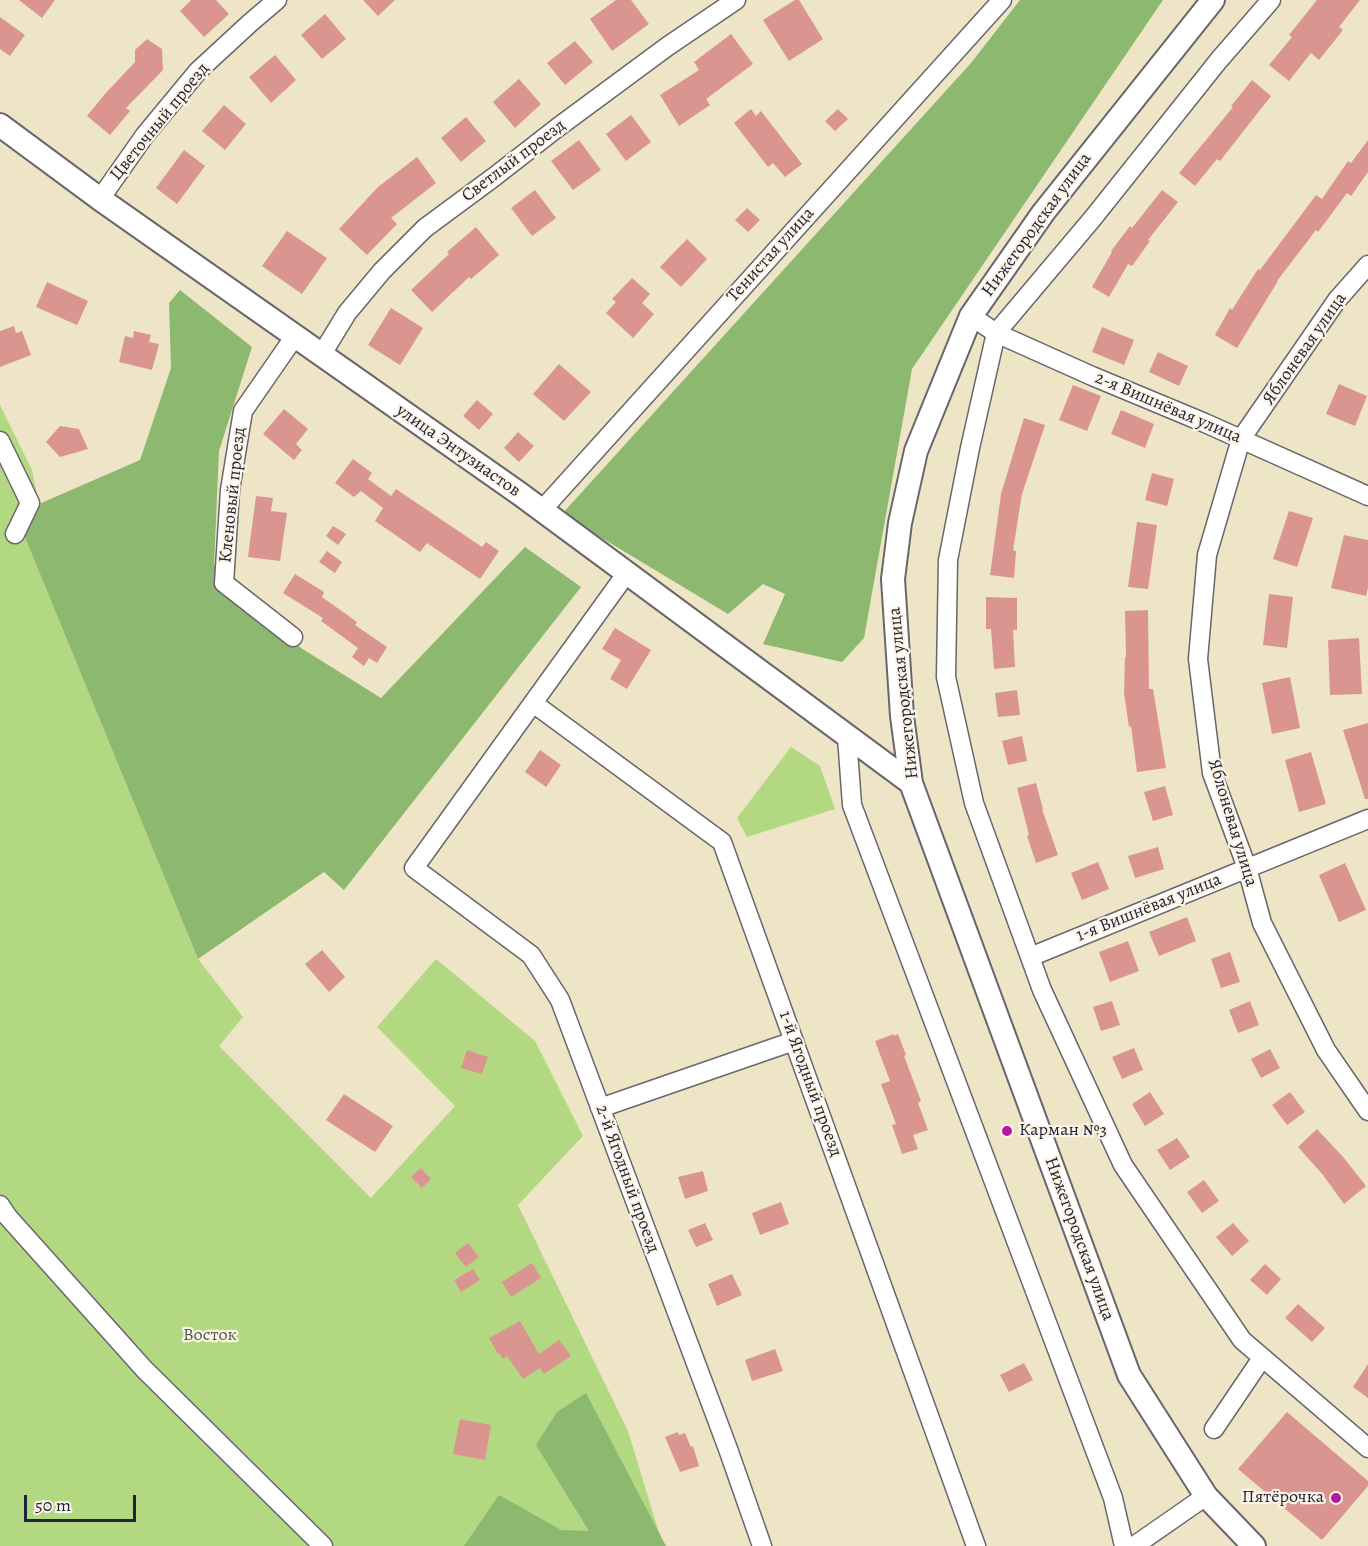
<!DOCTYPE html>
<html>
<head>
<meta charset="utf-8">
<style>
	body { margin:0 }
	#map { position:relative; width:1368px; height:1546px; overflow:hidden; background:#eee5c7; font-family:Alegreya,serif }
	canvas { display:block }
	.scale { position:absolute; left:24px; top:1495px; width:112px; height:27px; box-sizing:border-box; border:3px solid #22223b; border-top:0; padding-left:8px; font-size:18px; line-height:21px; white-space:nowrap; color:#22223b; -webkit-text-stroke:4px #fcf5e5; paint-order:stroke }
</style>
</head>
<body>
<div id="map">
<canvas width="1368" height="1546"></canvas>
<div class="scale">50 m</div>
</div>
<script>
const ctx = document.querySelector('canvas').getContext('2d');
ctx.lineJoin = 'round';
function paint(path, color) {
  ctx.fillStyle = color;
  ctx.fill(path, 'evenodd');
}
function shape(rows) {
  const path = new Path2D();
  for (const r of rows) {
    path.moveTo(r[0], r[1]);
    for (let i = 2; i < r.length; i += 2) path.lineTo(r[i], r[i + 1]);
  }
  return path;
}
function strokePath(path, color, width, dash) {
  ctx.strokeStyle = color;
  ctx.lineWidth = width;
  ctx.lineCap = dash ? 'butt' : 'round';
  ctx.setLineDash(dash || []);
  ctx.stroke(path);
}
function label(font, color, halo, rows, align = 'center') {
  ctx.font = font + ' Alegreya,serif';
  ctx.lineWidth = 4.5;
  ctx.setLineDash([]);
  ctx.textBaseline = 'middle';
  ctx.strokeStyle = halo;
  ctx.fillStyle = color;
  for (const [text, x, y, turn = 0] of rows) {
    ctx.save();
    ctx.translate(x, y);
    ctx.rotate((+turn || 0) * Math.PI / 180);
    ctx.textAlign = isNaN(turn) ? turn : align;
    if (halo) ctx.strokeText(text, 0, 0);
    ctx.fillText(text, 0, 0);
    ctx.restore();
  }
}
const green = shape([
	[0,405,32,470,39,504,24,535,198,959,243,1017,219,1046,371,1198,455,1106,377,1027,436,959,535,1041,583,1136,518,1205,628,1431,663,1546,0,1546],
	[791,747,820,766,835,809,747,837,737,818]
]);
const forest = shape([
	[1020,0,1163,0,912,369,864,638,842,662,763,644,785,594,763,584,728,614,562,514,971,63],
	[180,290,252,347,219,451,214,565,301,648,381,698,525,547,581,587,344,890,324,872,198,959,24,535,39,504,140,460,171,368,169,303],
	[586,1393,666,1546,464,1546,499,1495,561,1530,589,1531,536,1445,557,1412]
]);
const building = shape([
	[19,0,55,0,42,18],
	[191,0,216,0,229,14,204,37,180,11],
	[363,0,395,0,378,16],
	[616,0,631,0,649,24,612,51,590,19],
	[795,0,799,0,823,39,789,61,763,20],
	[1317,0,1360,0,1339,27,1343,30,1319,60,1311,53,1289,81,1269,65,1292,37,1289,35],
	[325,14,346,39,322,59,301,35],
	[0,17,25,35,10,56,0,49],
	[731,34,753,64,706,99,710,105,679,126,660,95,699,70,694,62],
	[147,39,162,49,163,70,126,108,130,111,110,135,87,116,104,95,135,62,135,50],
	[575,41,593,62,565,85,547,63],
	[275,55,296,80,271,103,249,77],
	[519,79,541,104,515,128,493,102],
	[1252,80,1271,96,1220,161,1217,159,1195,186,1179,173,1233,107,1231,106],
	[224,105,246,124,225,150,202,131],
	[751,109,756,116,761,111,802,164,785,177,773,163,768,167,734,123],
	[838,109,848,119,835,131,825,121],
	[631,115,651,142,626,161,606,134],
	[466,117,486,141,461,162,441,138],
	[579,140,601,170,573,190,551,161],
	[1368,140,1368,172,1351,196,1347,193,1318,232,1316,230,1277,281,1278,281,1237,348,1215,335,1230,308,1232,310,1258,269,1260,270,1316,195,1322,199,1348,161,1351,163],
	[184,150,205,166,177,204,156,188],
	[417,157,436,183,391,218,397,224,367,255,339,229,378,187],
	[535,190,556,218,532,236,511,208],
	[1162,190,1178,202,1148,240,1150,241,1132,266,1128,264,1109,297,1092,287,1112,252,1111,251,1130,226,1132,228],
	[747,208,760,220,748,232,735,220],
	[476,227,499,255,471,279,469,277,432,312,411,290,449,254,447,252],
	[287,231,327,258,302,294,262,266],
	[687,239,707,259,681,287,660,267],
	[632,278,650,294,642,303,654,314,633,338,606,313,616,302,612,299],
	[47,282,88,301,77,325,36,307],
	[391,308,423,328,400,365,368,345],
	[14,326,16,333,22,331,31,355,0,367,0,331],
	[1102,327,1134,340,1124,365,1092,352],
	[134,331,151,335,149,342,159,344,152,370,119,362,125,336,133,338],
	[1158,352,1188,366,1179,386,1149,372],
	[559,364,591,392,564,421,533,394],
	[1339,384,1367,396,1355,426,1326,414],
	[1073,385,1101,396,1087,431,1059,420],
	[477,400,493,414,479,430,463,416],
	[284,409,308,429,296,444,302,450,294,460,263,434],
	[1121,410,1154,424,1145,448,1111,434],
	[1024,418,1045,425,1022,494,1013,550,1016,551,1014,578,990,575,1001,494],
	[60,426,79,429,88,449,60,457,46,442],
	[518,432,534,446,519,462,504,448],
	[353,459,372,473,368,479,391,496,396,489,482,547,486,542,499,551,480,579,427,543,420,552,375,521,383,508,361,491,354,497,335,483],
	[1152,473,1174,479,1167,506,1145,500],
	[256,496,273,498,271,511,287,513,280,561,248,557],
	[1289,511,1313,518,1297,567,1273,559],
	[1137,522,1157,525,1148,589,1128,587],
	[333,526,346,534,338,545,326,536],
	[1344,535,1368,540,1368,588,1366,596,1331,588],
	[327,551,342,562,335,573,319,562],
	[295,574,324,592,322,597,357,622,355,625,387,647,377,663,369,658,364,666,352,657,358,648,321,621,323,618,283,593],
	[1269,594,1293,597,1287,648,1263,645],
	[986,597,1017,598,1017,630,1013,630,1015,667,994,669,991,629,986,629],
	[1148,610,1149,689,1153,689,1166,768,1137,772,1131,726,1129,727,1124,693,1125,657,1126,657,1125,611],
	[615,628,651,650,627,689,610,679,621,660,602,649],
	[1359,638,1362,694,1330,695,1328,640],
	[1290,677,1300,728,1272,734,1262,683],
	[1017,690,1020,715,998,717,995,693],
	[1368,723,1368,799,1365,799,1343,730],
	[1022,736,1027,761,1008,765,1002,741],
	[540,750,561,765,546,787,525,772],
	[1311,752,1326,804,1299,812,1285,760],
	[1036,783,1043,809,1042,809,1058,855,1036,863,1027,836,1029,835,1017,788],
	[1165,786,1173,815,1153,821,1144,792],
	[1158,847,1164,869,1135,878,1128,856],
	[1098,862,1109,889,1082,900,1071,873],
	[1345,863,1366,910,1339,922,1319,875],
	[1187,917,1196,941,1159,956,1149,932],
	[1128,941,1139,971,1110,982,1099,952],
	[322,950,345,977,329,992,305,964],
	[1230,952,1240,982,1221,988,1211,959],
	[1112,1001,1120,1025,1101,1031,1093,1007],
	[1250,1001,1259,1025,1238,1033,1229,1010],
	[894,1034,894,1036,898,1034,906,1055,904,1056,921,1101,918,1103,928,1130,913,1135,918,1149,902,1154,892,1125,896,1124,881,1084,890,1081,875,1041],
	[1134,1048,1143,1070,1122,1079,1112,1057],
	[1270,1049,1280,1068,1261,1078,1251,1059],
	[467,1050,488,1057,482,1074,461,1068],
	[1150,1092,1164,1114,1145,1126,1132,1104],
	[1290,1092,1305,1112,1287,1125,1272,1105],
	[344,1094,393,1126,375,1152,326,1120],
	[1317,1129,1344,1158,1366,1186,1344,1204,1323,1175,1298,1147],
	[1177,1138,1190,1157,1170,1170,1157,1150],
	[421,1168,431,1179,422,1188,411,1177],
	[703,1171,708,1191,685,1199,678,1177],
	[1204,1180,1219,1201,1202,1213,1187,1192],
	[781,1202,789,1224,760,1235,752,1213],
	[705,1223,713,1240,696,1247,688,1230],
	[1233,1223,1249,1241,1232,1256,1216,1237],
	[468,1243,479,1257,466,1267,455,1253],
	[532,1263,541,1278,511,1297,502,1282],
	[1265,1264,1281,1279,1267,1295,1250,1280],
	[473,1269,480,1280,461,1292,454,1280],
	[732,1274,742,1295,717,1306,708,1284],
	[1298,1304,1325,1328,1312,1342,1285,1318],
	[520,1321,539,1354,559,1340,571,1356,544,1374,540,1368,523,1379,507,1356,503,1359,499,1353,498,1354,489,1338],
	[775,1349,783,1371,752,1381,745,1360],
	[1024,1363,1033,1380,1009,1392,1000,1375],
	[1368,1364,1368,1398,1353,1387],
	[1287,1412,1368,1481,1368,1486,1322,1540,1238,1469],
	[460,1419,491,1425,485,1460,453,1454],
	[678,1432,679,1435,685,1433,691,1447,693,1446,699,1466,680,1472,665,1437]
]);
const minor = shape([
	[1271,0,1219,60,1093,218,996,333,970,448,948,560,946,677,974,803,1042,990,1123,1165,1242,1340,1368,1448],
	[100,199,145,135,198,71,250,23,277,0],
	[1368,265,1337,300,1241,439,1207,555,1198,659,1212,773,1247,868,1262,923,1326,1050,1368,1111],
	[971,316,996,333,1092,376,1205,423,1368,496],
	[322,354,347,313,382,271,425,228,494,177,557,128,668,46,736,0],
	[0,441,30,503,15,534],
	[541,511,1002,0],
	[626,574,414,868,531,955,560,1000,728,1449,762,1546],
	[293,637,224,583,230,490,243,411,295,336],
	[533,703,722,842,976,1546],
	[847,737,852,805,1113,1498,1124,1546],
	[1030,957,1368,819],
	[600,1108,794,1041],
	[0,1205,8,1217,144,1369,323,1546],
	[1214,1429,1262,1358],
	[1134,1546,1206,1496]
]);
const tertiary = shape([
	[1213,0,1043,213,971,316,916,451,900,523,893,579,902,716,911,783,1129,1375,1206,1496,1254,1546],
	[0,125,100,199,520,494,911,783]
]);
const markers = [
	[1007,1131,6,"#b5179e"],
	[1336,1498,6,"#b5179e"]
];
const streetNames = [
	["Цветочный проезд",160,122,-51],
	["Светлый проезд",514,161,-37],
	["Нижегородская улица",1037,225,-54],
	["Тенистая улица",771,255,-48],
	["Яблоневая улица",1305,349,-55],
	["2-я Вишнёвая улица",1168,408,23],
	["улица Энтузиастов",458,451,35],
	["Кленовый проезд",233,495,-84],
	["Нижегородская улица",904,693,-96],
	["Яблоневая улица",1232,823,73],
	["1-я Вишнёвая улица",1149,908,-22],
	["1-й Ягодный проезд",810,1084,70],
	["2-й Ягодный проезд",627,1179,70],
	["Нижегородская улица",1079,1239,70]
];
const poiNames = [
	["Карман №3",1019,1131],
	["Пятёрочка",1324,1498,"right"]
];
const parkNames = [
	["Восток",210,1336]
];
paint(green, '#b2d882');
paint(forest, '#8db870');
paint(building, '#db9591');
strokePath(minor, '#69666c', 21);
strokePath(tertiary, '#69666c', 26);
strokePath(minor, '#fff', 18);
strokePath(tertiary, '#fff', 22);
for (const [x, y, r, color] of markers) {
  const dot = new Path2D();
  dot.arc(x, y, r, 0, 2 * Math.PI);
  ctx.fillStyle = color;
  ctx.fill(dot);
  strokePath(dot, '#fcf5e5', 2);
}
label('18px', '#22223b', '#fcf5e5', streetNames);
label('18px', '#22223b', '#fcf5e5', poiNames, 'left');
label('18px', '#4d5950', '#fcf5e5', parkNames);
</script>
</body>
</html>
